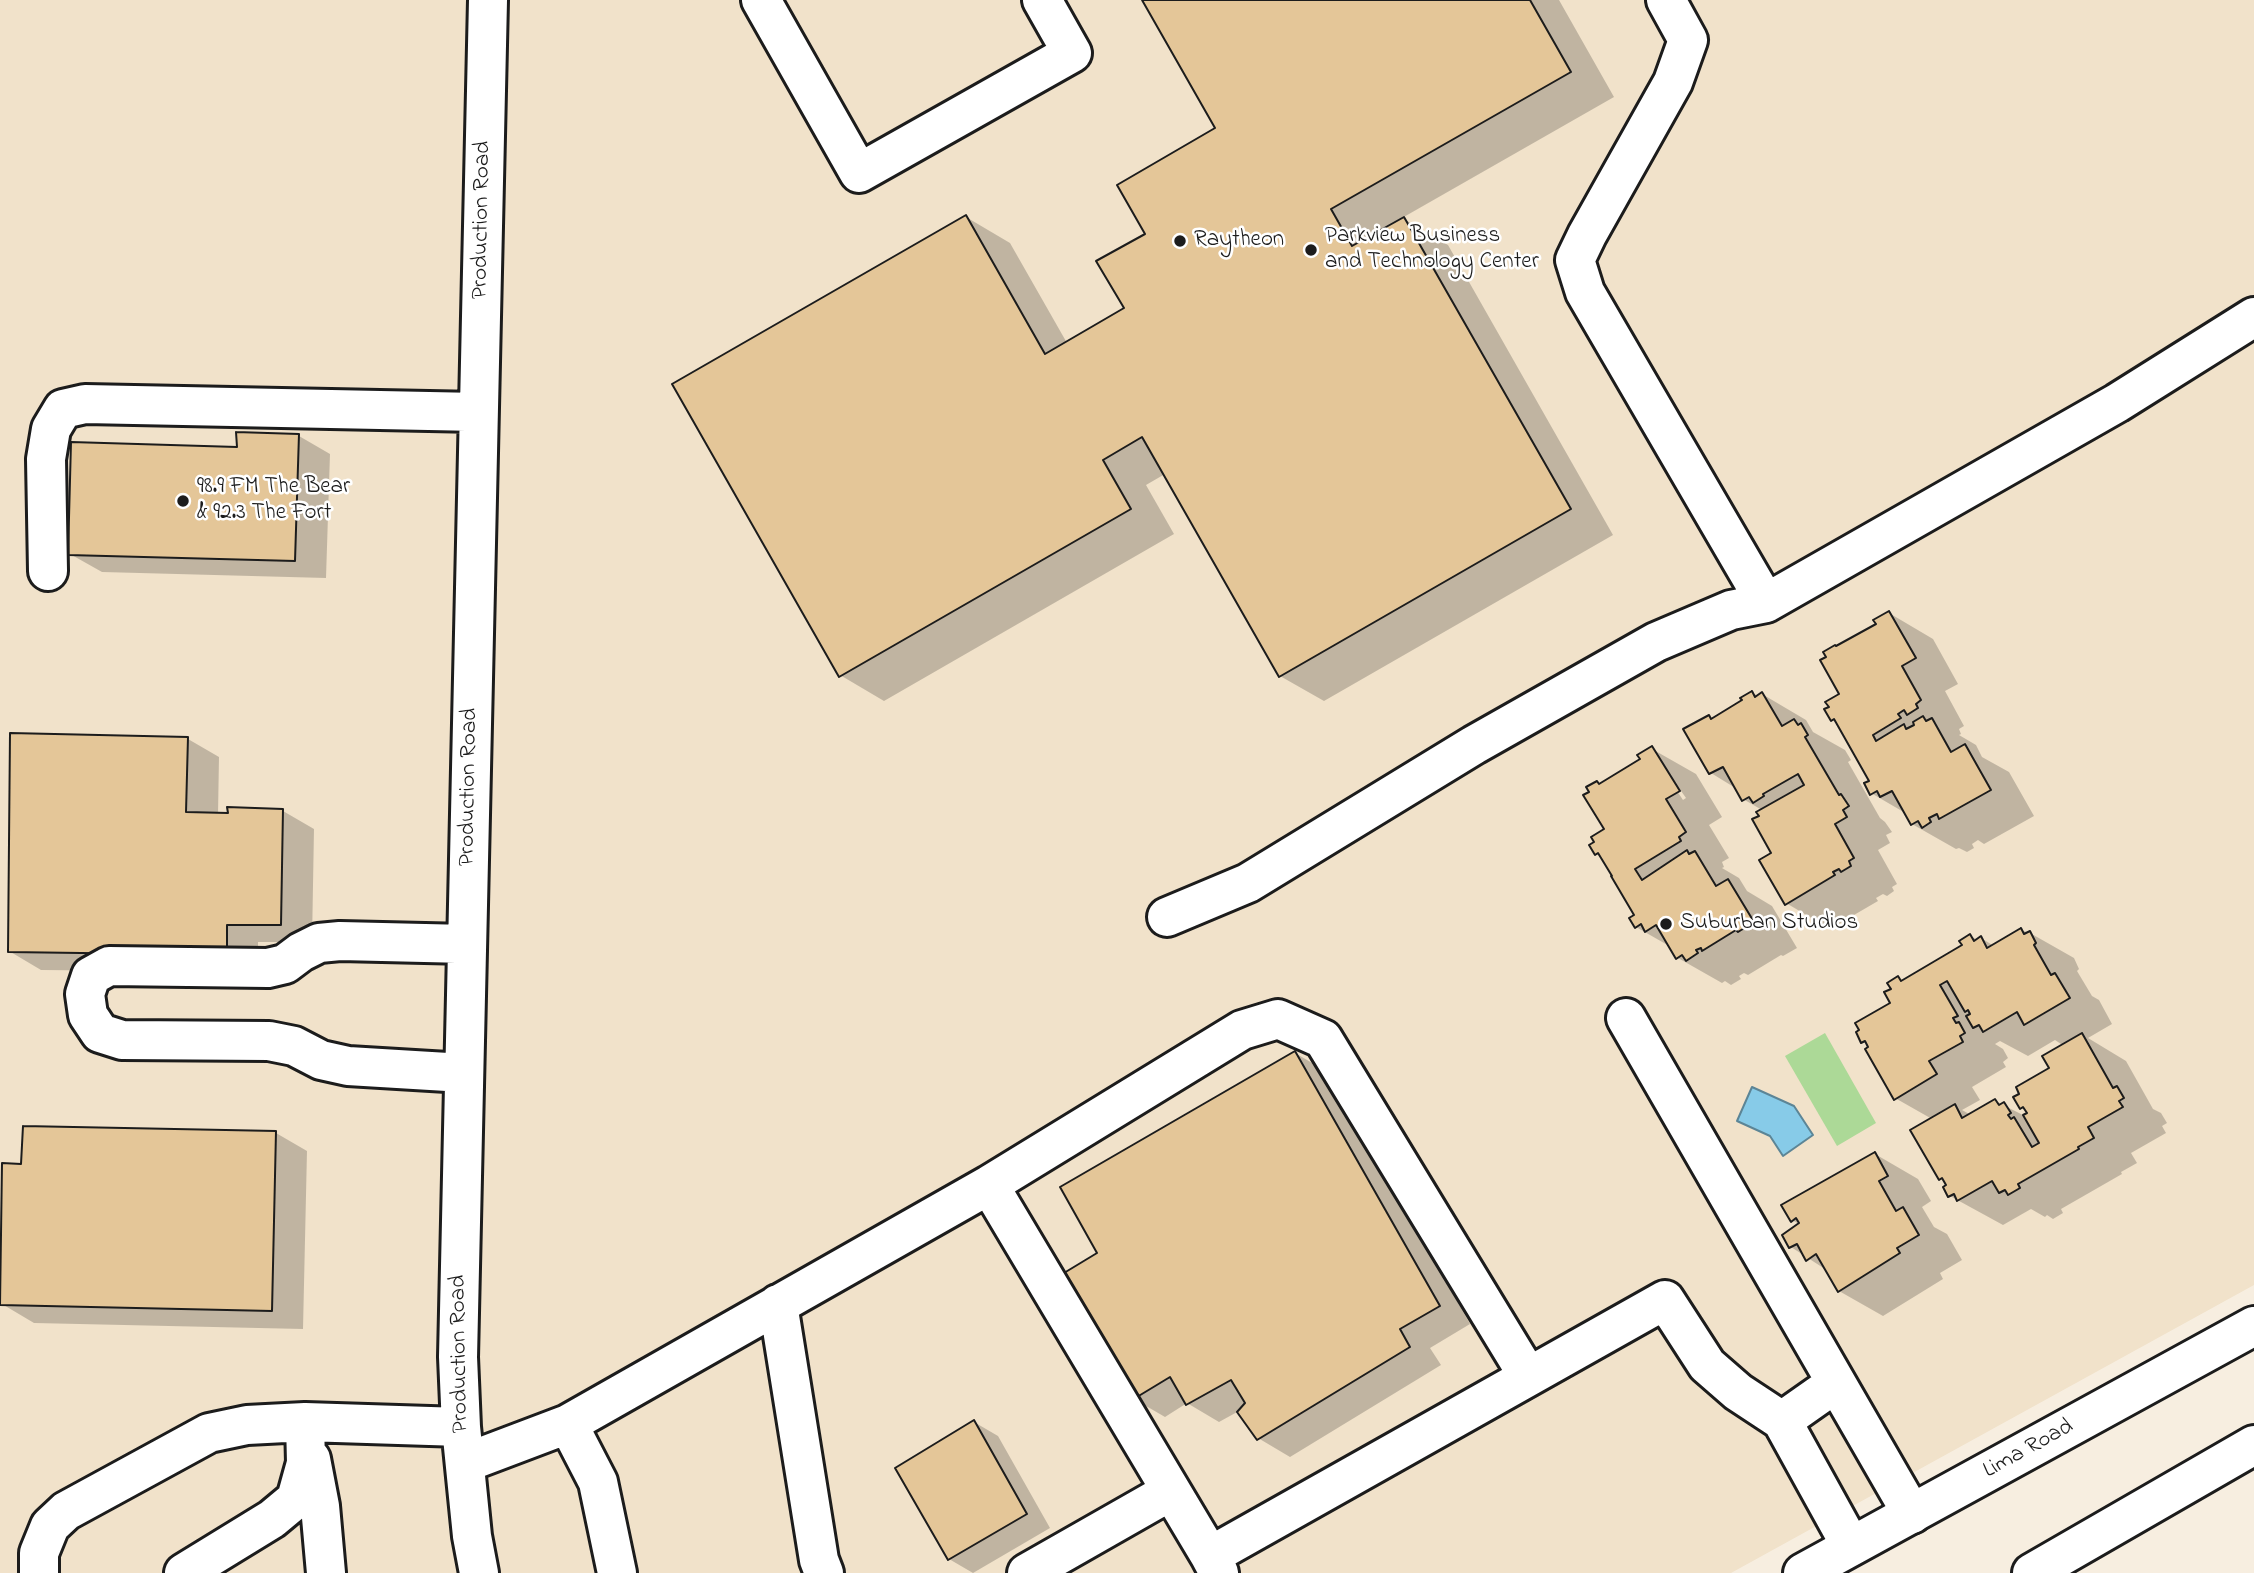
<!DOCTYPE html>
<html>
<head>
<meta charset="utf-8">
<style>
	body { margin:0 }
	canvas { display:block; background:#f7eee0 }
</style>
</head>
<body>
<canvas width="2254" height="1573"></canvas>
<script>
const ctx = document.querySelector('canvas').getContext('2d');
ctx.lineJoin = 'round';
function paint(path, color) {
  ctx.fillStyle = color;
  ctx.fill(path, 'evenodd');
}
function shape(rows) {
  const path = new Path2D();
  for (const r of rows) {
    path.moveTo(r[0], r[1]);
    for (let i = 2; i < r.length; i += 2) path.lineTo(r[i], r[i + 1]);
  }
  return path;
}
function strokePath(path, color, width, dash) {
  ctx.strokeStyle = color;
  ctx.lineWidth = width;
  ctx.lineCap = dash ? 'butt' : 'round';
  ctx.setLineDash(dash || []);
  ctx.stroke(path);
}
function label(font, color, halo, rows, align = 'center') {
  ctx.font = font + ' "Indie Flower",sans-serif';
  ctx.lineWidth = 5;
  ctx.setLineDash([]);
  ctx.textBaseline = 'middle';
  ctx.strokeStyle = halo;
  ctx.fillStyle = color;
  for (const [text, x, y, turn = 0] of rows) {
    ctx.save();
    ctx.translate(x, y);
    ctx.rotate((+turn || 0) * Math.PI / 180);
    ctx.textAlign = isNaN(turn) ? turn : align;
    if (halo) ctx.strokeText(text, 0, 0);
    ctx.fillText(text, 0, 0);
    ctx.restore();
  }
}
const built = shape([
	[0,0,2254,0,2254,1285,1731,1573,0,1573]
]);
const green = shape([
	[1825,1033,1876,1123,1837,1146,1785,1056]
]);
const water = shape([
	[1752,1087,1794,1106,1813,1135,1783,1156,1770,1136,1737,1121,1752,1087]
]);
const shadow = shape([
	[1144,0,1559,0,1614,97,1402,218,1448,245,1613,535,1324,701,1280,676,1165,474,1146,485,1174,534,884,701,840,675,966,217,1010,243,1067,343,1126,309,1147,234,1218,129],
	[299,436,330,454,326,578,102,572,70,554,238,449],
	[1889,613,1933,639,1958,684,1945,691,1964,726,1959,729,1961,734,1959,735,1976,745,1982,757,2009,772,2034,816,1984,844,1978,840,1972,844,1974,848,1967,852,1959,848,1956,849,1912,824,1907,814,1871,793,1871,781,1839,724,1832,720,1841,695,1878,625],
	[1752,693,1759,696,1762,694,1806,720,1813,732,1845,750,1851,760,1848,762,1880,818,1885,822,1892,832,1886,835,1890,843,1878,850,1897,884,1892,887,1894,891,1887,896,1883,894,1876,898,1878,901,1830,929,1786,903,1774,854,1761,816,1762,810,1743,799,1737,789,1711,773,1709,717,1713,719,1744,701],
	[188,739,219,757,218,815,283,811,314,829,312,942,258,942,258,972,41,970,9,951],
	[1652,749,1696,774,1722,817,1709,825,1729,858,1722,862,1724,867,1722,868,1739,878,1747,891,1772,906,1797,948,1783,956,1781,955,1748,975,1744,973,1739,976,1741,979,1731,985,1725,981,1722,983,1678,958,1671,947,1636,927,1636,915,1604,858,1596,854,1606,830,1592,792,1597,783,1601,785,1642,760],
	[1675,788,1679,788,1686,798,1683,800],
	[2021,930,2030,933,2074,958,2079,969,2077,971,2092,996,2099,1000,2112,1024,2088,1038,2126,1061,2153,1109,2161,1113,2167,1123,2162,1126,2166,1133,2131,1153,2137,1163,2121,1172,2122,1174,2061,1209,2063,1213,2053,1219,2047,1215,2045,1217,2031,1209,2003,1225,1950,1196,1948,1186,1940,1178,1932,1119,1895,1098,1869,1045,1862,1041,1892,1003,1893,989,1898,978,1904,981,1965,946,1970,936,1978,940,1981,938,1994,946],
	[2055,1040,2064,1046,2052,1069,2021,1108,2031,1113,2025,1116,1995,1101,1971,1115,1962,1110,1980,1100,1972,1087,2006,1067,2003,1062,2008,1058,2003,1049,1995,1044,2000,1041,2028,1056],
	[1295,1053,1326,1071,1470,1324,1430,1348,1441,1365,1290,1457,1258,1438,1239,1411,1219,1422,1187,1403,1165,1417,1134,1399,1099,1254],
	[276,1133,307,1151,303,1329,34,1323,2,1304,23,1166],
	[1875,1154,1918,1179,1931,1201,1922,1207,1934,1227,1947,1234,1962,1260,1940,1273,1943,1279,1883,1316,1839,1291,1828,1271,1791,1247,1799,1224,1792,1220],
	[974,1422,998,1436,1050,1528,973,1573,949,1559]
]);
const building = shape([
	[1142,0,1530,0,1571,72,1331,209,1352,246,1404,217,1571,509,1279,677,1142,437,1103,460,1131,509,839,677,672,384,966,215,1045,354,1124,308,1096,261,1145,234,1117,185,1215,128,1142,0],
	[236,432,299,434,295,561,68,555,71,442,237,447,236,432],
	[1889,611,1916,658,1902,666,1921,700,1916,704,1918,708,1907,715,1904,710,1898,714,1901,718,1873,735,1876,741,1904,724,1906,729,1914,725,1913,722,1923,716,1926,721,1932,718,1951,752,1965,744,1991,790,1939,819,1937,814,1929,818,1931,822,1922,828,1918,821,1911,825,1892,791,1880,797,1877,791,1870,795,1864,783,1869,781,1834,719,1831,721,1824,709,1829,707,1825,702,1839,694,1820,660,1826,657,1823,652,1835,645,1836,646,1876,624,1873,620,1889,611],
	[1752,691,1755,697,1762,692,1782,726,1794,719,1798,725,1801,723,1808,735,1805,737,1839,795,1841,794,1849,806,1843,810,1847,817,1835,824,1854,858,1849,861,1851,866,1841,872,1839,869,1833,872,1835,875,1785,905,1759,860,1771,853,1752,819,1759,816,1756,812,1804,785,1798,774,1763,794,1764,796,1753,803,1749,797,1742,801,1723,767,1709,774,1683,729,1709,715,1711,719,1742,700,1740,698,1752,691],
	[10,733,188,737,186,812,228,813,227,807,283,809,281,925,227,925,227,955,8,952,10,733],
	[1652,746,1680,791,1666,799,1686,832,1679,837,1681,841,1635,869,1642,880,1687,850,1689,854,1695,851,1716,886,1728,879,1754,922,1738,932,1736,930,1702,951,1701,948,1696,950,1698,953,1686,961,1682,955,1676,959,1656,925,1645,932,1641,924,1635,928,1629,918,1634,915,1611,876,1612,876,1598,853,1595,855,1589,845,1594,842,1591,837,1604,829,1583,795,1589,792,1586,787,1597,781,1599,784,1640,759,1637,755,1652,746],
	[2021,928,2024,934,2030,931,2036,943,2034,945,2051,975,2055,973,2070,998,2024,1025,2017,1012,1983,1032,1979,1025,1973,1028,1966,1016,1970,1014,1968,1010,1965,1012,1947,981,1940,985,1958,1016,1953,1018,1956,1023,1959,1022,1965,1033,1960,1036,1963,1042,1929,1061,1937,1074,1894,1100,1865,1049,1868,1047,1865,1041,1861,1043,1856,1032,1859,1030,1855,1023,1890,1003,1884,992,1891,989,1887,983,1898,976,1901,981,1962,945,1959,941,1970,934,1974,941,1981,936,1987,948,2021,928],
	[2082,1033,2113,1088,2117,1086,2124,1098,2119,1101,2123,1107,2088,1127,2094,1138,2078,1147,2079,1149,2018,1184,2020,1188,2008,1195,2005,1190,1999,1193,1992,1181,1957,1201,1954,1194,1948,1197,1943,1187,1946,1185,1942,1178,1939,1180,1910,1130,1955,1104,1962,1118,1995,1099,1999,1105,2004,1102,2011,1113,2008,1115,2011,1119,2014,1117,2032,1147,2039,1143,2023,1115,2027,1113,2023,1107,2020,1109,2013,1097,2019,1094,2016,1087,2049,1068,2042,1056,2082,1033],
	[1295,1051,1440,1306,1400,1329,1410,1347,1257,1440,1237,1412,1245,1403,1231,1380,1186,1405,1170,1377,1132,1400,1059,1276,1097,1253,1060,1187,1295,1051],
	[23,1126,276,1131,272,1311,0,1305,2,1163,21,1164,23,1126],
	[1875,1152,1888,1176,1879,1181,1896,1211,1903,1207,1919,1235,1897,1248,1900,1253,1838,1292,1816,1254,1806,1261,1797,1244,1789,1248,1782,1235,1799,1223,1796,1218,1791,1222,1781,1205,1875,1152],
	[974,1420,1027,1514,948,1560,895,1468,974,1420]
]);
const minor = shape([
	[761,0,859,173,1072,53,1042,0],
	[1666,0,1688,40,1673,82,1587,235,1575,260,1585,292,1766,603],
	[48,571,46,459,51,429,63,409,85,404,478,412],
	[1167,917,1248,883,1474,745,1656,642,1731,610,1766,603,2117,403,2254,317],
	[1626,1018,1912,1514],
	[464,1073,348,1066,321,1060,294,1046,269,1041,122,1040,100,1033,88,1015,85,994,91,976,109,966,268,968,285,964,301,952,319,943,340,941,467,944],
	[989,1185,1210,1556],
	[778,1304,819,1560,824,1573],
	[1782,1421,1836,1383],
	[568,1424,598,1482,617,1573],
	[311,1459,320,1506,326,1573],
	[465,1463,568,1424,989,1185,1242,1030,1278,1019,1323,1039,1528,1376],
	[39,1573,39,1553,50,1526,66,1511,209,1433,247,1425,305,1422,461,1427],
	[184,1573,272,1519,296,1499,306,1463,305,1422],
	[479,1573,472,1536,461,1427,458,1357,488,0],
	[1027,1573,1171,1491],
	[1219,1573,1210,1556,1665,1300,1707,1365,1738,1392,1782,1421,1851,1546]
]);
const highway = shape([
	[1803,1573,2254,1326],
	[2032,1573,2254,1445]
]);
const markers = [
	[1180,241,7,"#1c1c1c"],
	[1311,250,7,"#1c1c1c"],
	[183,501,7,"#1c1c1c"],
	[1666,924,7,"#1c1c1c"]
];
const streetNames = [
	["Production Road",483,220,-89],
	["Production Road",470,787,-89],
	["Production Road",461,1354,-91],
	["Lima Road",2029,1450,-29]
];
const poiNames = [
	["Parkview Business",1325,237],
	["and Technology Center",1325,263],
	["Raytheon",1194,241],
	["98.9 FM The Bear",197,488],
	["& 92.3 The Fort",197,514],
	["Suburban Studios",1680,924]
];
paint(built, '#f1e2ca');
paint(green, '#acd997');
paint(water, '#87cbe8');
strokePath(water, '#5c8596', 2);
paint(shadow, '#0003');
paint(building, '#e4c698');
strokePath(building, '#1c1c1c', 2);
strokePath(minor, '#1c1c1c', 44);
strokePath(highway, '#1c1c1c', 44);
strokePath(minor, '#fff', 38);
strokePath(highway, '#fff', 38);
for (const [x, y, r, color] of markers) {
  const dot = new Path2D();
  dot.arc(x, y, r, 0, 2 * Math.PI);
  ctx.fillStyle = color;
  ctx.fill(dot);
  strokePath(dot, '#fff', 2.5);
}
label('23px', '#1c1c1c', '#fff', streetNames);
label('23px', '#1c1c1c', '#fff', poiNames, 'left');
</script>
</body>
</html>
